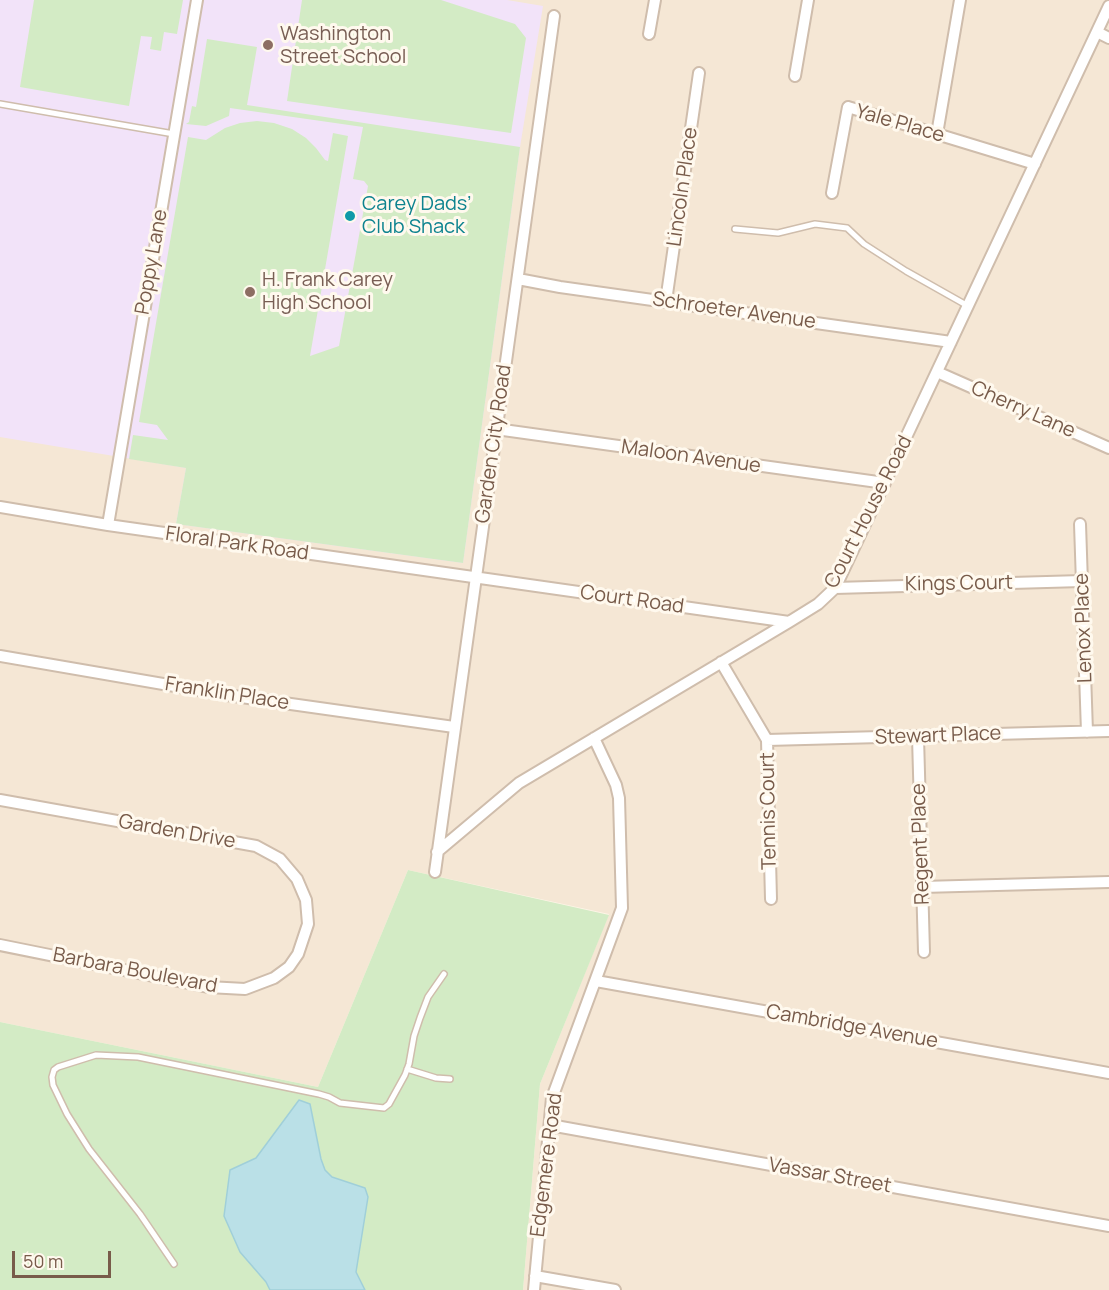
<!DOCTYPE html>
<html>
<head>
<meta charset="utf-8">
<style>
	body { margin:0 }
	#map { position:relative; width:1109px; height:1290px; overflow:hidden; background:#fdf5e7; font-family:Manrope,sans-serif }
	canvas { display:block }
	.scale { position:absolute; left:12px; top:1251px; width:99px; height:27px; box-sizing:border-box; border:3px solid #785b4a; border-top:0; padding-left:8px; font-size:18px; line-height:21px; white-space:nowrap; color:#785b4a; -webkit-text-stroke:4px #fff9ee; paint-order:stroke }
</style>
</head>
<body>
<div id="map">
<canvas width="1109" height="1290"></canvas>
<div class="scale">50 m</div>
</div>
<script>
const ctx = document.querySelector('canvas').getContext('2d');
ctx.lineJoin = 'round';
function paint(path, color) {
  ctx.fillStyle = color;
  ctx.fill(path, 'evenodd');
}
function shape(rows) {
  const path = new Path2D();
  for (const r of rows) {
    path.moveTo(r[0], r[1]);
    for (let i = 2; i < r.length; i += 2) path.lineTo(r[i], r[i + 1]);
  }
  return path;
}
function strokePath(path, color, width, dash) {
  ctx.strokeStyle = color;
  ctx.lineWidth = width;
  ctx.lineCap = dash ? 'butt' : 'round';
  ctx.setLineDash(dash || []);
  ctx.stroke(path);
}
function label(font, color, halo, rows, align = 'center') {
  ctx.font = font + ' Manrope,sans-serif';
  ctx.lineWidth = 6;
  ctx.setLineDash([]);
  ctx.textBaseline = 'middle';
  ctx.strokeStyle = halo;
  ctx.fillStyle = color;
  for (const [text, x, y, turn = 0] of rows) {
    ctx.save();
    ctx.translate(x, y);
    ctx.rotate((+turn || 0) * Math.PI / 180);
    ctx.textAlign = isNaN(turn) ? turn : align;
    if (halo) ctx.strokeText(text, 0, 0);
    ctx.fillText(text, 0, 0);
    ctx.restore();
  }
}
const residential = shape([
	[0,0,1109,0,1109,1290,523,1290,540,1084,609,914,408,870,318,1087,0,1022]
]);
const education = shape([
	[0,0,507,0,543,6,520,147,463,563,176,524,186,468,0,437]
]);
const green = shape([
	[34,0,183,0,177,34,164,32,161,51,150,49,152,37,141,36,129,106,20,87],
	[302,0,441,0,515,24,526,38,511,133,287,101],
	[207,39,257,47,247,105,520,147,463,563,176,524,186,468,129,459,133,435,168,440,157,425,139,422,188,137,206,140,225,128,240,123,257,121,274,123,292,129,306,138,316,148,325,160,328,161,333,133,348,136,310,356,339,346,368,186,364,181,353,179,363,127,230,108,229,116,206,126,186,124,189,122,192,106,196,107],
	[408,870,609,915,540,1084,523,1290,0,1290,0,1022,318,1087]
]);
const water = shape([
	[299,1100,310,1104,321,1159,325,1170,332,1177,365,1188,368,1197,356,1272,365,1290,270,1290,266,1282,240,1252,224,1216,230,1170,256,1158,299,1100]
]);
const service = shape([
	[0,104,174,134],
	[735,229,778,233,815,224,847,228,864,244,906,271,968,306],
	[407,1069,436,1078,450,1079],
	[174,1264,140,1214,89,1149,67,1114,53,1085,52,1077,54,1070,58,1067,96,1055,138,1057,319,1094,329,1097,340,1103,384,1108,389,1104,405,1075,409,1064,414,1036,420,1018,428,997,444,974]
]);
const minor = shape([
	[1097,32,1109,38],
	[649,34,655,0],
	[795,76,808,0],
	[937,134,960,0],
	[832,193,848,107,1035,164],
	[518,279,560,287,951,342],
	[666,301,699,73],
	[937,372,1109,448],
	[496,429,885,483],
	[0,507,108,525,789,622],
	[1080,524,1087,732],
	[108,525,197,0],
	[835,588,1082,581],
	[0,656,227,695,454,727],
	[721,662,767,740,771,899],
	[918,737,924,952],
	[767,740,1109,731],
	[0,800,256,846,280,859,297,879,306,900,308,924,298,954,289,967,274,978,245,989,208,987,0,945],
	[437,852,519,783,789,622,818,604,835,588,1109,6],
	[435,872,554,16],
	[922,887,1109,882],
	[596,981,1109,1073],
	[550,1125,1109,1226],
	[535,1276,615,1290],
	[534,1290,552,1098,622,908,619,798,616,785,594,738]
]);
const markers = [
	[268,45,6,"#8d6e63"],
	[350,216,6,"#0f9aa8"],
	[250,292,6,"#8d6e63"]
];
const educationNames = [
	["Washington",280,34],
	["Street School",280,57],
	["H. Frank Carey",262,280],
	["High School",262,303]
];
const streetNames = [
	["Yale Place",900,124,16],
	["Lincoln Place",683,187,-82],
	["Poppy Lane",152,262,-80],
	["Schroeter Avenue",734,311,8],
	["Cherry Lane",1023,410,24],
	["Garden City Road",494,444,-82],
	["Maloon Avenue",691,457,8],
	["Court House Road",869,512,-63],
	["Floral Park Road",237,544,8],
	["Kings Court",959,584,-1],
	["Court Road",632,600,8],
	["Lenox Place",1084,628,-92],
	["Franklin Place",227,694,9],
	["Stewart Place",938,736,-2],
	["Tennis Court",769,811,-91],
	["Garden Drive",177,832,10],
	["Regent Place",921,844,-92],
	["Barbara Boulevard",135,971,11],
	["Cambridge Avenue",852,1027,10],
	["Edgemere Road",547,1165,-83],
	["Vassar Street",830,1176,10]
];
const cultureNames = [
	["Carey Dads’",362,204],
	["Club Shack",362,227]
];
paint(residential, '#f5e7d5');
paint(education, '#f2e3f9');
paint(green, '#d3ebc5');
paint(water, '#bae0e7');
strokePath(water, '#a0cfd9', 1.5);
strokePath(service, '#cfbdac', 8);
strokePath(minor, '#cfbdac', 14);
strokePath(service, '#fff', 5);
strokePath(minor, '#fff', 10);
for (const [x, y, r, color] of markers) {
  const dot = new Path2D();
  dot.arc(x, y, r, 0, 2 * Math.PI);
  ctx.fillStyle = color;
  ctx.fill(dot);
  strokePath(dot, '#fff9ee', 2);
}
label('20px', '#785e54', '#fff9ee', educationNames, 'left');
label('20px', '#785b4a', '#fff9ee', streetNames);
label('20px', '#0d838f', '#fff9ee', cultureNames, 'left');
</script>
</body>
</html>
